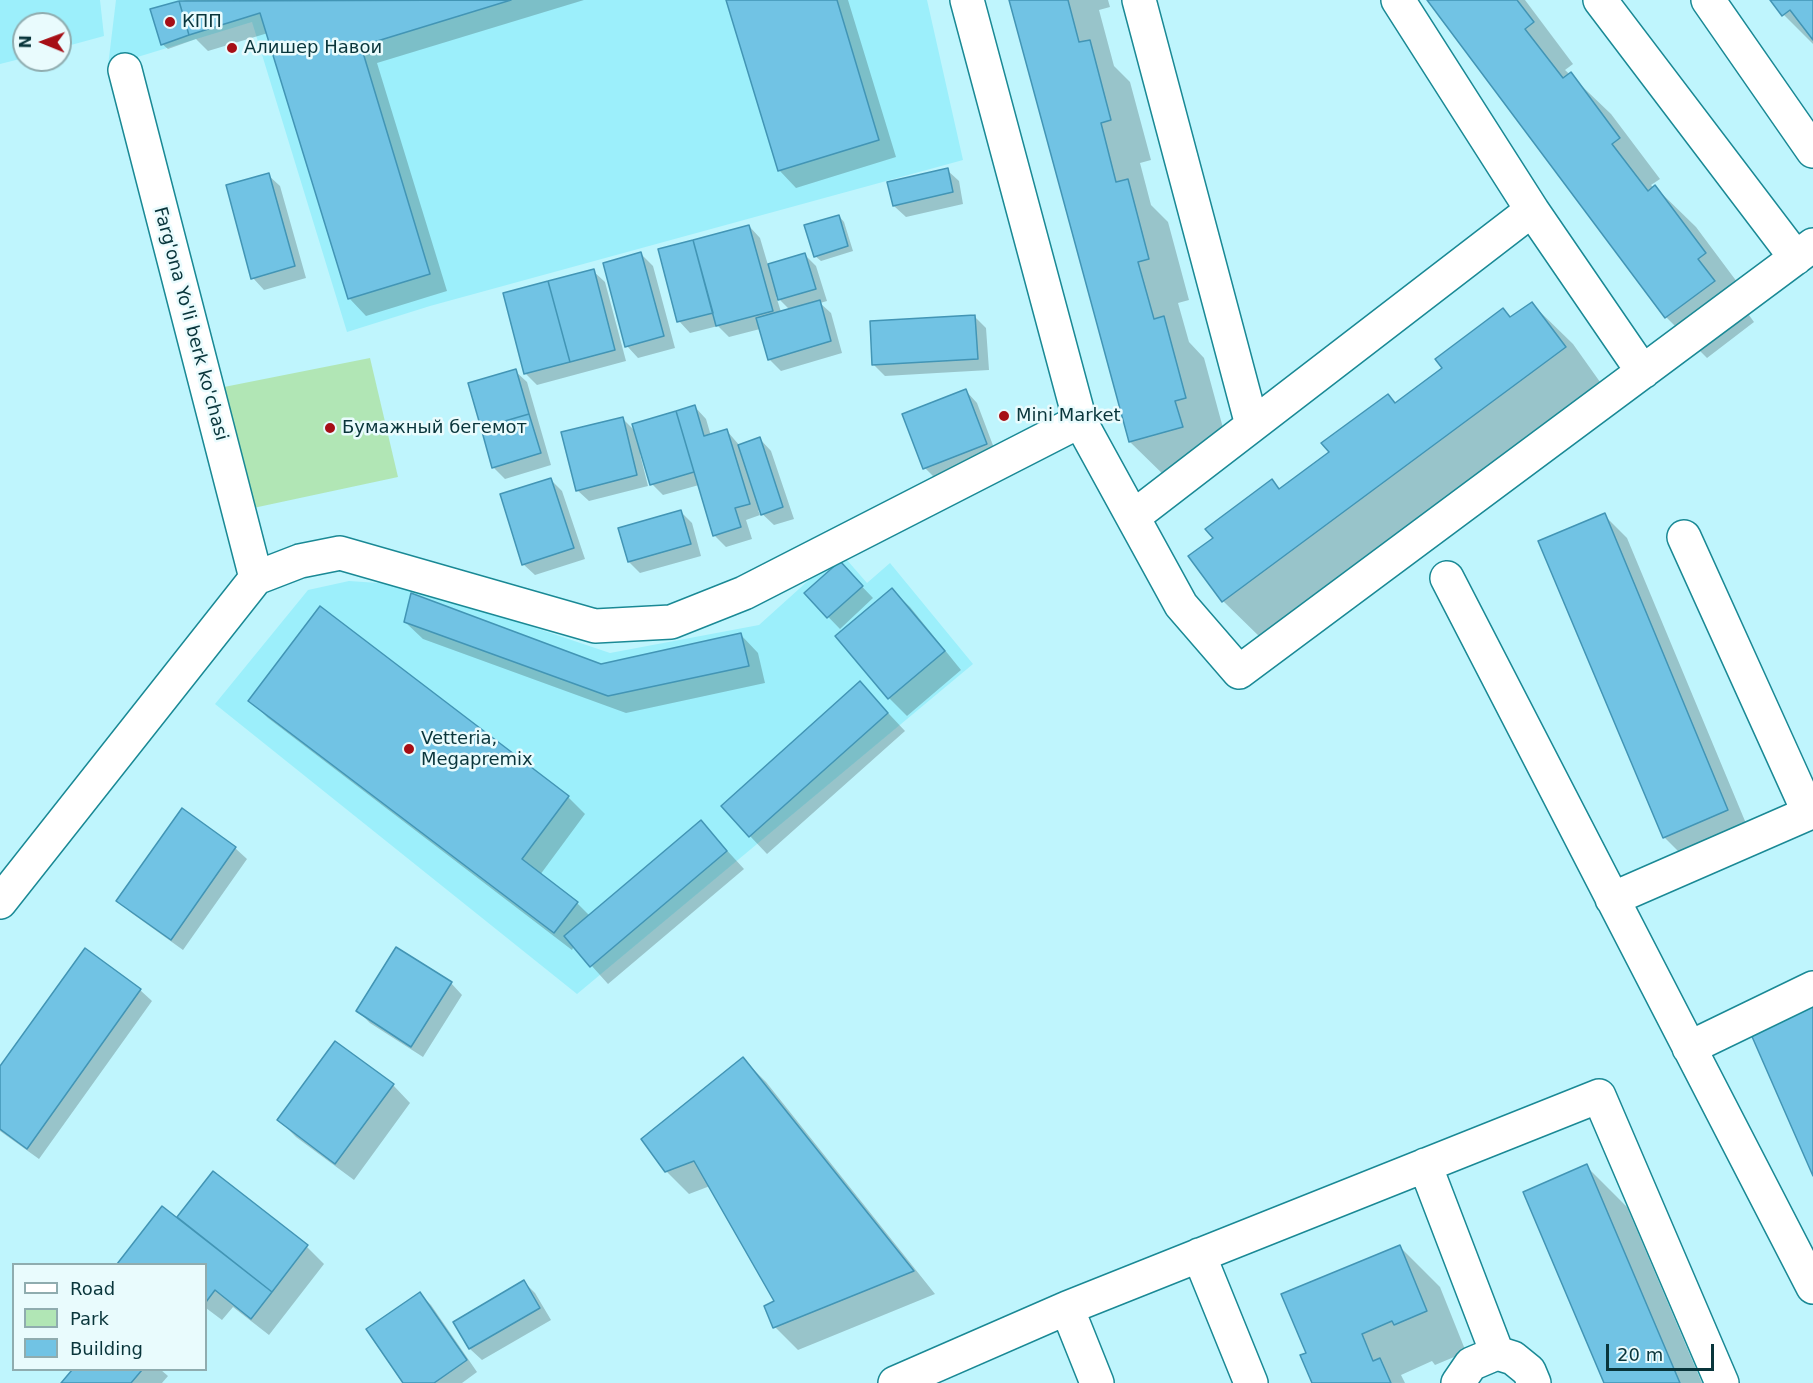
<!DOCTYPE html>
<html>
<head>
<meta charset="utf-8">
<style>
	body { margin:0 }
	#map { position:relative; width:1813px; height:1383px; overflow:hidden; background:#bff5fd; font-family:"DejaVu Sans",sans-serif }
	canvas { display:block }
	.legend { position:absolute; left:12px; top:1263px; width:195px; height:108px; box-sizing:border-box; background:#e9fbfd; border:2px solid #8facaf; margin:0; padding:8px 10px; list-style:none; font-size:18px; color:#09353b }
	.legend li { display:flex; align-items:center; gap:12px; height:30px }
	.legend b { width:30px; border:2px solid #8facaf }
	.north { position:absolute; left:12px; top:12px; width:60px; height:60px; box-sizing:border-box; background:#e9fbfd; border:2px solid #8facaf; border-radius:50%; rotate:271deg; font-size:16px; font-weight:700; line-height:24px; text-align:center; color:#09353b }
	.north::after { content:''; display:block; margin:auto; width:21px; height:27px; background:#a60f16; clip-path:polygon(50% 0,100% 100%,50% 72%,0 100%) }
	.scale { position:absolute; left:1606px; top:1344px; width:108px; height:27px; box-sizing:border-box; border:3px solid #09353b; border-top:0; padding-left:8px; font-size:18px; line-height:21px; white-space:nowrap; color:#09353b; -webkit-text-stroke:4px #e9fbfd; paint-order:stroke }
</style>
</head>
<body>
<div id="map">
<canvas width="1813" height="1383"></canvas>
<ul class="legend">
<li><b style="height:8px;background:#fff"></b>Road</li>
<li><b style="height:16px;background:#b1e6b5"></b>Park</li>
<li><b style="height:16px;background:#71c3e4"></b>Building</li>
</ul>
<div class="north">N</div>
<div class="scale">20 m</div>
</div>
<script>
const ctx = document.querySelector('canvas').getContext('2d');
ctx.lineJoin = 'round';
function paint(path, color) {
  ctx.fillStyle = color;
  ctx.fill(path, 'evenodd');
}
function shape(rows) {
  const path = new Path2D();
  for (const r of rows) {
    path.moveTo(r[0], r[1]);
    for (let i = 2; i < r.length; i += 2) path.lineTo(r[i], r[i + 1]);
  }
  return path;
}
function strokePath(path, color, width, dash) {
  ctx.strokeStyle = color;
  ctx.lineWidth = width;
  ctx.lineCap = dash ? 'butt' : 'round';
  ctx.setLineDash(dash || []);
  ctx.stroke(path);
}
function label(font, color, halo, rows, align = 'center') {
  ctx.font = font + ' "DejaVu Sans",sans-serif';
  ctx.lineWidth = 5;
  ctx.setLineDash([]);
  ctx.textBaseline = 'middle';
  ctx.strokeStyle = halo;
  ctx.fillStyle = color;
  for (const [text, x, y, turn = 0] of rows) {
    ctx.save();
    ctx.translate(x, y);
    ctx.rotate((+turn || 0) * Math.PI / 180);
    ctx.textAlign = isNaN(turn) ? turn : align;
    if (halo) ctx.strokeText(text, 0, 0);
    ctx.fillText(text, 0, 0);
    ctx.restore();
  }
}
const built = shape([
	[0,0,100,0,104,36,60,48,60,24,24,24,24,58,0,64],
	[116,0,927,0,963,160,430,306,347,332,252,22,108,66],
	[840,552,867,583,890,563,973,664,577,994,215,704,308,590,349,581,408,585,610,653,759,625]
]);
const green = shape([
	[370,358,398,477,244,510,224,387]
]);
const shadow = shape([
	[186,0,584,0,377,63,447,291,366,316,349,298,268,33,208,51,196,39,168,49,162,44,152,10],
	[728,0,848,0,896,157,796,188,779,170],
	[1011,0,1108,0,1110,7,1099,10,1114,66,1130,82,1151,160,1140,163,1151,205,1168,222,1189,300,1178,303,1189,342,1204,358,1226,439,1171,482,1130,442],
	[1428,0,1525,0,1573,64,1565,70,1611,114,1660,179,1651,185,1654,188,1655,187,1696,227,1746,294,1738,300,1754,322,1707,358,1666,317],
	[1772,0,1813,0,1813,44,1784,15],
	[947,170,959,181,963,204,906,217,894,206],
	[268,175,280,186,306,278,264,290,253,278],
	[839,216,844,222,853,251,821,261,815,256],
	[749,226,760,238,768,265,804,254,816,266,827,301,820,303,831,313,842,353,781,371,769,359,760,329,729,337,718,326,690,333,679,321],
	[776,296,790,310,781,312],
	[641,254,653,266,675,348,638,358,627,346],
	[593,271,605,282,626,361,537,385,526,374],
	[1532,304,1573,344,1605,389,1264,641,1223,601,1215,539,1272,481,1280,490],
	[974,316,986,328,989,370,885,376,873,364],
	[515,371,527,382,551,465,505,479,493,467],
	[966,391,977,403,997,456,936,479,925,468],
	[695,407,706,419,711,436,727,431,740,446,760,439,771,451,794,519,774,525,758,510,760,515,746,520,752,539,726,547,714,535,699,485,663,495,652,484,643,453,640,454,648,486,589,501,577,490,622,418,636,432,634,425],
	[551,480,562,491,585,559,535,575,523,564],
	[680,511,692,523,701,556,640,573,629,562],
	[1604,515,1627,538,1750,833,1687,860,1664,837],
	[851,575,873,598,840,629,806,594],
	[892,590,910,607,961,670,907,716,889,698,837,636],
	[405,622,601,666,741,635,758,653,765,683,626,713,423,639],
	[860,683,905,731,767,854,750,836],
	[250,701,568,797,585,814,540,875,577,903,590,916,701,822,744,869,608,984,574,946,572,950,268,718],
	[235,848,247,859,183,950,130,912,118,901],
	[451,983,462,995,423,1057,370,1023,358,1011],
	[140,990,152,1001,39,1159,0,1131,0,1069],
	[743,1059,766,1082,935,1294,798,1350,775,1327,776,1301,710,1186,689,1194,666,1171],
	[393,1085,410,1103,354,1180,296,1137,279,1120],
	[1586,1166,1627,1207,1702,1383,1606,1383],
	[213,1173,307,1247,324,1264,269,1335,233,1307,222,1320,206,1308,206,1264,118,1264,162,1208,177,1219],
	[1399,1246,1440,1287,1466,1352,1435,1365,1432,1361,1401,1375,1405,1383,1313,1383,1308,1354],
	[524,1282,535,1293,551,1320,482,1360,470,1349,455,1322],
	[420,1294,431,1305,477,1372,462,1383,405,1383],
	[73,1370,161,1370,168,1376,162,1383,63,1383]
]);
const building = shape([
	[511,0,361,46,430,274,348,299,260,13,189,35,179,1,511,0],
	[726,0,837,0,879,140,778,171,726,0],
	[1009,0,1068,0,1079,42,1090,40,1111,120,1101,123,1116,182,1128,179,1149,259,1138,262,1154,319,1164,316,1186,398,1175,401,1183,427,1129,442,1009,0],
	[1427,0,1517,0,1534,22,1525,29,1563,78,1571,72,1620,138,1612,144,1648,191,1655,185,1706,253,1698,259,1715,281,1665,318,1427,0],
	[1770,0,1813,0,1813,40,1790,10,1782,16,1770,0],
	[179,1,189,35,161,45,150,9,179,1],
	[948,168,953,192,893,206,887,182,948,168],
	[269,173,295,266,251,279,226,185,269,173],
	[839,215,848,246,814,257,804,225,839,215],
	[749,225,773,311,716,326,693,240,749,225],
	[693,240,713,313,677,322,658,249,693,240],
	[641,252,664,336,625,347,603,263,641,252],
	[805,253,816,289,778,300,768,264,805,253],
	[594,269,615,350,570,362,548,281,594,269],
	[548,281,570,362,524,374,503,293,548,281],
	[820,300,831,341,768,360,756,318,820,300],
	[1532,302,1566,347,1222,602,1188,556,1213,538,1205,529,1272,479,1279,489,1329,452,1321,443,1388,394,1395,403,1442,368,1435,359,1503,308,1510,317,1532,302],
	[975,315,978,359,872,365,870,321,975,315],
	[516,369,529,414,481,428,468,383,516,369],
	[966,389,987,444,923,469,902,414,966,389],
	[695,405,704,436,727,429,750,504,735,508,741,527,713,536,676,411,695,405],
	[676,411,694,472,650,485,632,424,676,411],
	[529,414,541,453,492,468,481,428,529,414],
	[623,417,637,475,576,491,561,432,623,417],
	[760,437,783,507,761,515,738,445,760,437],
	[551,478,574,548,522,565,500,494,551,478],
	[681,510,691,544,628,562,618,528,681,510],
	[1605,513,1728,810,1663,838,1538,541,1605,513],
	[840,561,863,586,827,618,804,593,840,561],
	[892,588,945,651,888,699,835,636,892,588],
	[411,593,601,664,741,633,749,666,608,696,404,622,411,593],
	[320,606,569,796,522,859,578,902,554,933,248,701,320,606],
	[860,681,888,713,749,837,721,806,860,681],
	[182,808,236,847,171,940,116,901,182,808],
	[701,820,727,851,590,967,564,936,701,820],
	[396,947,452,982,411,1047,356,1011,396,947],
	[85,948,141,989,27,1149,0,1129,0,1066,85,948],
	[1813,1006,1813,1176,1750,1032,1813,1006],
	[335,1041,394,1084,335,1164,277,1120,335,1041],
	[743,1057,914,1271,773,1328,764,1306,774,1301,694,1161,665,1172,641,1139,743,1057],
	[1587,1164,1680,1383,1604,1383,1523,1192,1587,1164],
	[213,1171,308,1245,272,1292,177,1217,213,1171],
	[162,1206,272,1292,251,1319,215,1290,206,1302,206,1264,117,1264,162,1206],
	[1400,1245,1427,1311,1394,1325,1392,1321,1362,1334,1373,1361,1380,1358,1391,1383,1312,1383,1300,1355,1306,1353,1281,1294,1400,1245],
	[524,1280,540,1308,469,1349,453,1322,524,1280],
	[420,1292,467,1360,434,1383,403,1383,366,1329,420,1292],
	[72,1370,142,1370,131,1383,61,1383,72,1370]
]);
const minor = shape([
	[967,0,1080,421,1181,605,1239,672,1813,245],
	[1139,0,1252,425],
	[1398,0,1532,210],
	[1600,0,1796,258],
	[1708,0,1813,151],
	[125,70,256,578],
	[1133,517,1532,210,1643,372],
	[1447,578,1813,1287],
	[1612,899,1809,813,1684,537],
	[0,902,256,578,300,561,340,553,595,626,671,622,744,593,1080,421],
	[1689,1048,1813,988],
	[1425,1165,1497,1353],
	[1199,1255,1251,1383],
	[1067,1308,1097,1383],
	[895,1383,1067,1308,1599,1096,1722,1383],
	[1458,1383,1471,1364,1497,1353,1513,1358,1529,1371,1534,1383]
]);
const markers = [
	[170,22,6,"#a60f16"],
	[232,48,6,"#a60f16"],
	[1004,416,6,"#a60f16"],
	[330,428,6,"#a60f16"],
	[409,749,6,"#a60f16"]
];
const poiNames = [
	["КПП",182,22],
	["Алишер Навои",244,48],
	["Mini Market",1016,416],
	["Бумажный бегемот",342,428],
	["Vetteria,",421,739],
	["Megapremix",421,760]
];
const streetNames = [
	["Farg'ona Yo'li berk ko'chasi",190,324,75]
];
paint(built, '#9ceffb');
paint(green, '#b1e6b5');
paint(shadow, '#0003');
paint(building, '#71c3e4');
strokePath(building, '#4295b5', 1.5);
strokePath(minor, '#1a8995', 36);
strokePath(minor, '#fff', 33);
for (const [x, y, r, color] of markers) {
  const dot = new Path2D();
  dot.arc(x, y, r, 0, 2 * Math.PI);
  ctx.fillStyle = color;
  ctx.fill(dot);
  strokePath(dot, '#e9fbfd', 2);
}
label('18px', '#09353b', '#e9fbfd', poiNames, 'left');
label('18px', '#09353b', '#e9fbfd', streetNames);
</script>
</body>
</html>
